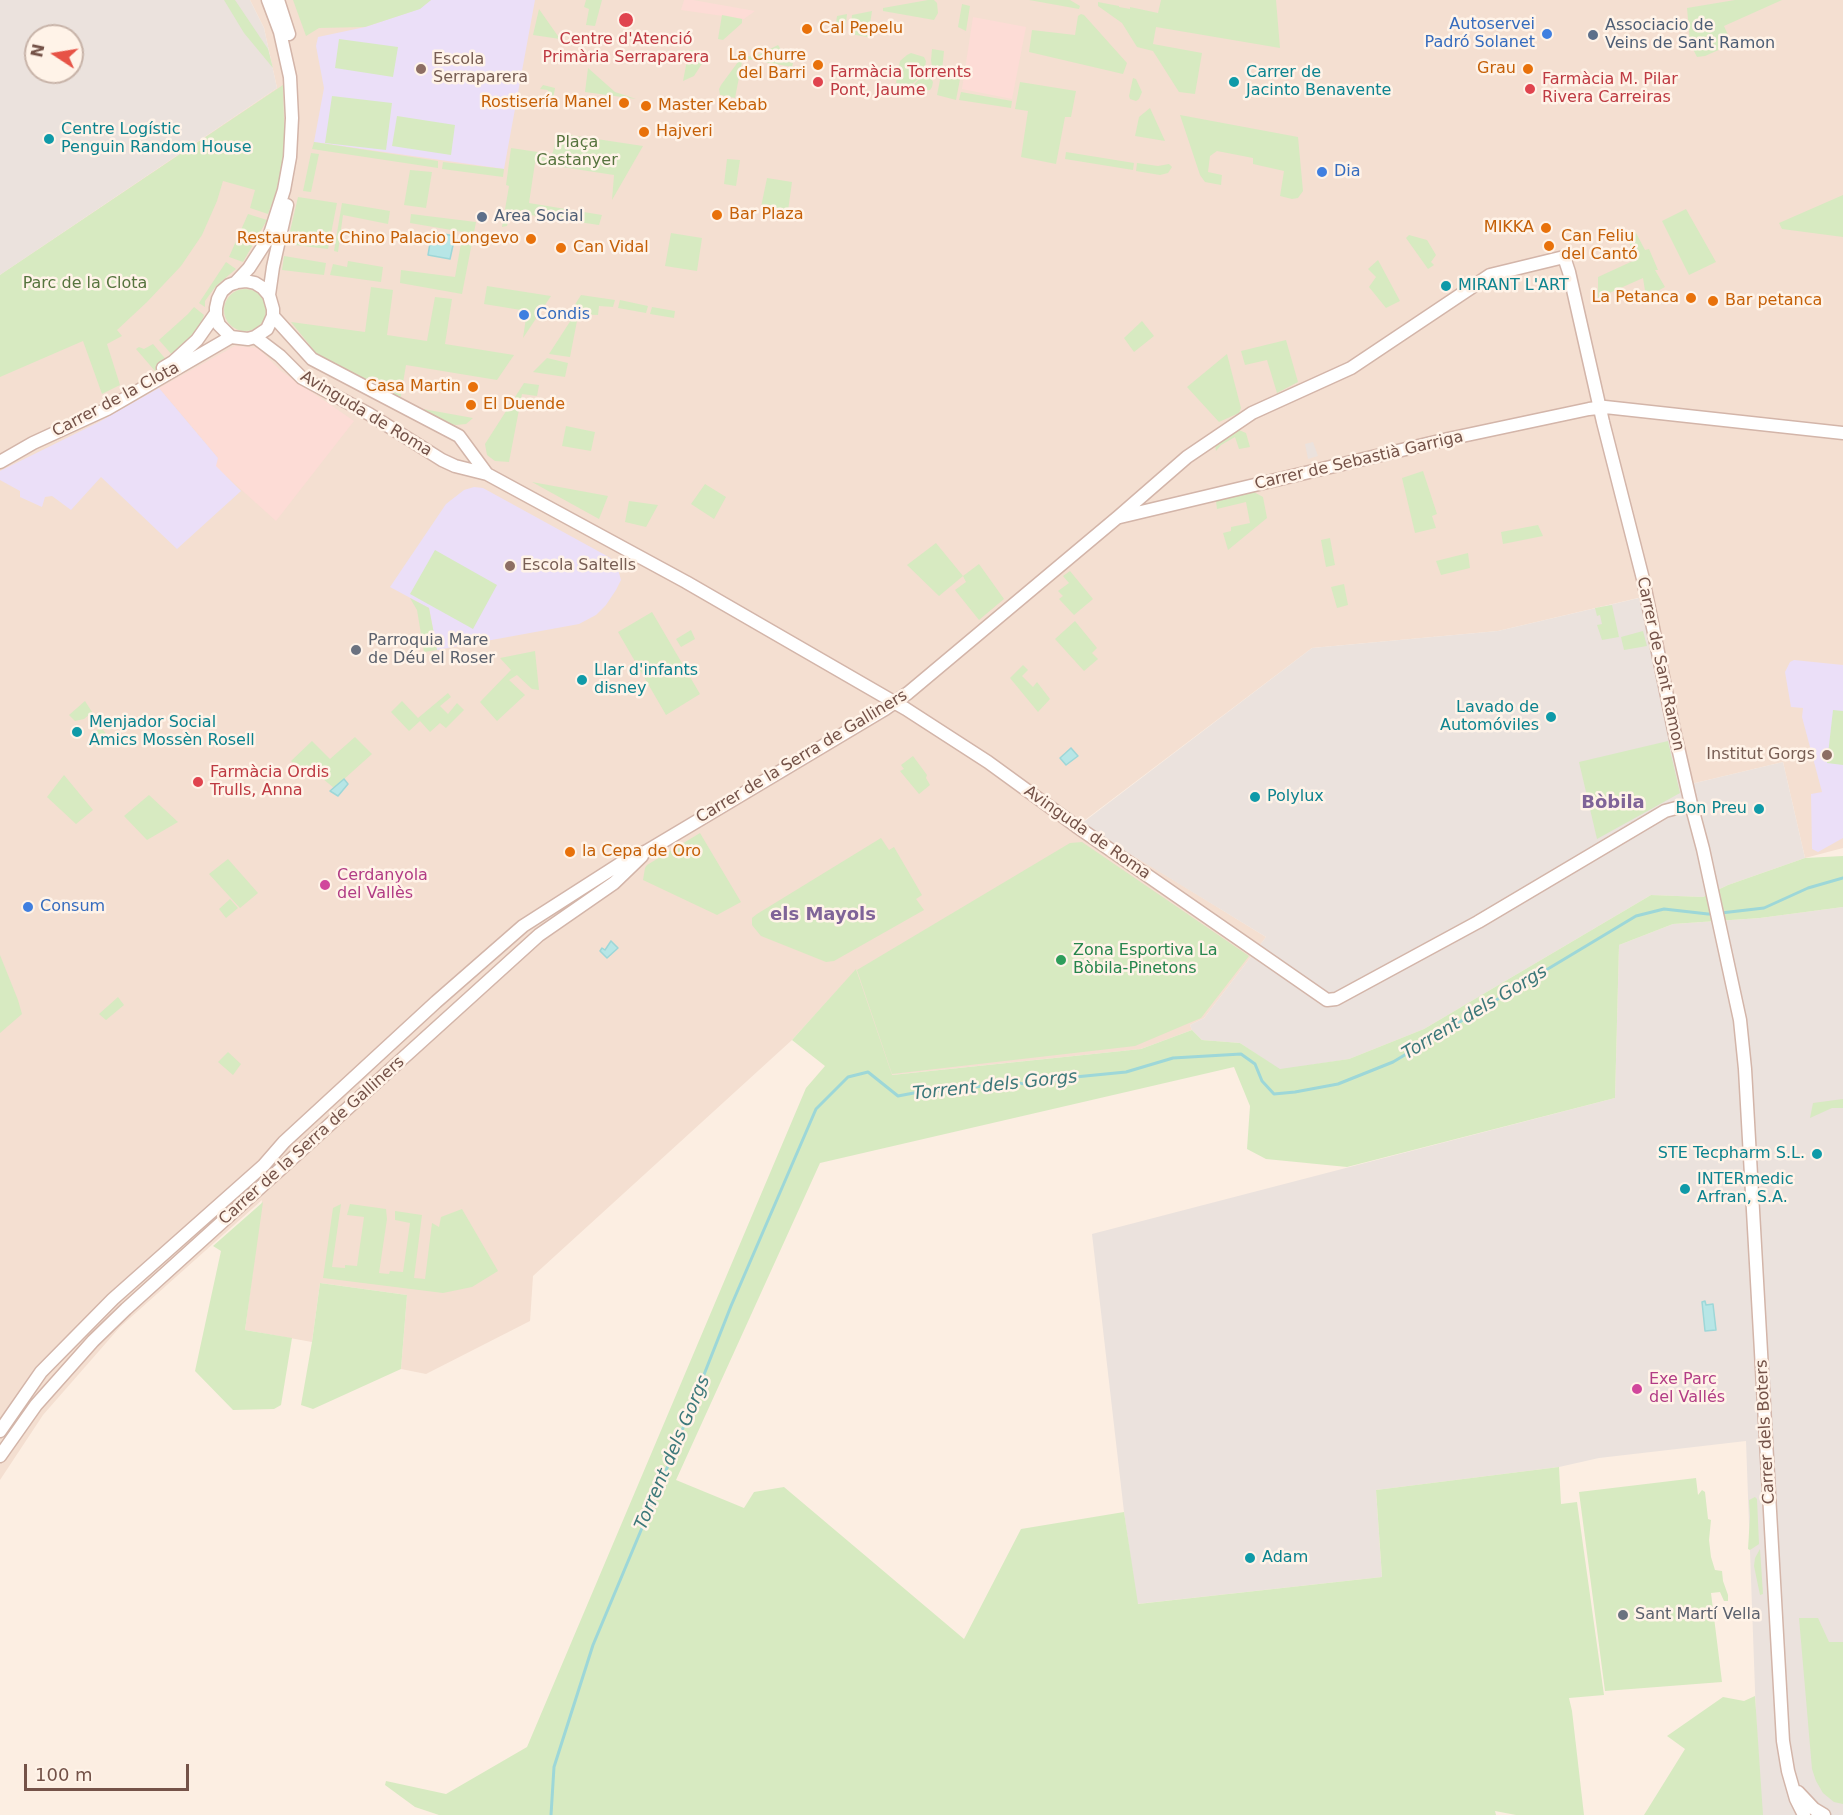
<!DOCTYPE html>
<html>
<head>
<meta charset="utf-8">
<style>
	body { margin:0 }
	#map { position:relative; width:1843px; height:1815px; overflow:hidden; background:#fceee2; font-family:"DejaVu Sans",sans-serif }
	canvas { display:block }
	.north { position:absolute; left:24px; top:24px; width:60px; height:60px; box-sizing:border-box; background:#fff3e8; border:2px solid #c7b3a8; border-radius:50%; rotate:282deg; font-size:16px; font-weight:700; line-height:24px; text-align:center; color:#745248 }
	.north::after { content:''; display:block; margin:auto; width:21px; height:27px; background:#e75346; clip-path:polygon(50% 0,100% 100%,50% 72%,0 100%) }
	.scale { position:absolute; left:24px; top:1764px; width:165px; height:27px; box-sizing:border-box; border:3px solid #745248; border-top:0; padding-left:8px; font-size:18px; line-height:21px; white-space:nowrap; color:#745248; -webkit-text-stroke:4px #fff3e8; paint-order:stroke }
</style>
</head>
<body>
<div id="map">
<canvas width="1843" height="1815"></canvas>
<div class="north">N</div>
<div class="scale">100 m</div>
</div>
<script>
const ctx = document.querySelector('canvas').getContext('2d');
ctx.lineJoin = 'round';
function paint(path, color) {
  ctx.fillStyle = color;
  ctx.fill(path, 'evenodd');
}
function shape(rows) {
  const path = new Path2D();
  for (const r of rows) {
    if (r.length === 3) {
      path.moveTo(r[0] + r[2], r[1]);
      path.arc(r[0], r[1], r[2], 0, 2 * Math.PI);
      continue;
    }
    path.moveTo(r[0], r[1]);
    for (let i = 2; i < r.length; i += 2) path.lineTo(r[i], r[i + 1]);
  }
  return path;
}
function strokePath(path, color, width, dash) {
  ctx.strokeStyle = color;
  ctx.lineWidth = width;
  ctx.lineCap = dash ? 'butt' : 'round';
  ctx.setLineDash(dash || []);
  ctx.stroke(path);
}
function label(font, color, halo, rows, align = 'center') {
  ctx.font = font + ' "DejaVu Sans",sans-serif';
  ctx.lineWidth = 5;
  ctx.setLineDash([]);
  ctx.textBaseline = 'middle';
  ctx.strokeStyle = halo;
  ctx.fillStyle = color;
  for (const [text, x, y, turn = 0] of rows) {
    ctx.save();
    ctx.translate(x, y);
    ctx.rotate((+turn || 0) * Math.PI / 180);
    ctx.textAlign = isNaN(turn) ? turn : align;
    if (halo) ctx.strokeText(text, 0, 0);
    ctx.fillText(text, 0, 0);
    ctx.restore();
  }
}
const residential = shape([
	[250,0,1843,0,1843,848,1805,858,1783,762,1691,784,1638,598,1498,631,1312,648,1081,823,1266,937,1204,1018,1190,1025,1192,1030,1141,1049,891,1075,856,970,792,1040,533,1276,530,1321,426,1374,401,1369,407,1295,320,1283,312,1342,245,1330,262,1200,120,1327,43,1415,0,1480,0,275,277,88,264,28]
]);
const commercial = shape([
	[684,0,693,0,755,11,744,19,681,10],
	[973,17,1026,27,1012,99,962,89],
	[235,346,258,348,281,371,354,421,276,521,215,466,218,458,159,388]
]);
const industrial = shape([
	[0,0,250,0,264,28,277,88,0,275],
	[36,36,72,36,72,72,36,72],
	[1313,442,1318,456,1308,459,1305,444],
	[1639,598,1691,784,1783,762,1805,858,1728,885,1703,897,1651,895,1424,1029,1349,1059,1280,1070,1240,1043,1202,1040,1192,1030,1190,1025,1204,1018,1266,937,1081,824,1312,648,1498,631],
	[1843,907,1843,1815,1762,1815,1756,1717,1746,1441,1599,1458,1559,1467,1376,1490,1382,1577,1137,1604,1124,1512,1092,1234,1615,1098,1619,945,1673,924,1760,918]
]);
const education = shape([
	[431,0,535,0,504,169,314,142,324,88,316,46,318,37,365,27,419,9],
	[159,388,218,458,216,466,241,491,177,549,101,477,71,510,52,496,45,497,42,507,20,497,20,491,0,480,0,471,99,422],
	[474,487,483,488,607,556,616,562,621,580,616,590,606,605,596,615,579,624,437,650,429,608,390,587,446,504,464,490],
	[1794,660,1843,665,1843,838,1818,852,1812,849,1811,794,1822,792,1802,717,1803,708,1791,707,1785,672,1790,662]
]);
const green = shape([
	[224,0,235,0,268,49,273,68,244,33],
	[293,0,431,0,420,9,365,27,319,28,306,36],
	[586,0,602,0,595,26,586,25,589,9,584,7],
	[928,0,934,0,937,3,938,13,934,20,883,11,883,8],
	[1029,0,1070,0,1080,6,1079,9],
	[1161,0,1276,0,1280,48,1156,27,1153,44,1202,53,1195,94,1179,92,1153,51,1137,47,1122,23,1098,6,1098,2,1119,6,1119,7,1130,9,1130,7,1158,13],
	[1735,0,1782,0,1724,26,1732,44,1705,56,1697,57,1690,43,1687,8],
	[962,4,970,6,966,31,958,27],
	[539,9,560,39,533,35],
	[872,11,868,37,850,34,852,15],
	[847,14,845,32,835,31,837,16],
	[1081,14,1084,15,1127,63,1123,74,1029,52,1032,30,1075,35,1078,16],
	[722,15,742,19,742,23,723,40,718,39],
	[339,39,398,47,393,77,335,68],
	[778,45,789,62,793,63,792,67,747,59,748,56,754,57],
	[932,49,944,51,942,71,945,76,952,79,954,73,961,74,956,100,937,95,940,80,932,67,931,60],
	[689,50,704,52,707,56,694,76,683,81],
	[911,53,924,57,926,61,924,73,910,86,896,83,900,61,907,55],
	[738,62,742,62,735,98,720,95,719,89,721,85],
	[588,68,615,92,636,99,585,92],
	[927,72,933,82,932,87,930,90,920,91,914,84],
	[1133,78,1136,79,1142,92,1139,99,1136,101,1130,99,1129,96],
	[1020,82,1076,91,1071,117,1065,117,1056,164,1021,157,1028,111,1015,109],
	[283,85,285,155,275,195,268,214,250,208,255,190,223,181,217,201,202,235,181,266,147,302,117,330,122,336,107,344,120,385,102,394,83,341,0,377,0,275],
	[543,85,555,88,552,105,537,103,534,96,547,97,548,90,540,89],
	[961,92,1012,101,1011,108,959,100],
	[332,96,392,103,386,150,325,143],
	[1150,108,1165,141,1135,136,1139,117],
	[1180,115,1298,137,1303,191,1298,198,1292,199,1280,196,1284,171,1253,164,1253,158,1217,151,1210,156,1208,172,1222,175,1221,185,1205,182,1200,175],
	[397,116,455,125,451,155,392,146],
	[557,133,643,146,612,200,614,175,535,163,529,203,602,215,599,225,510,212,507,226,502,227,509,186,506,185,511,148,551,154,553,152],
	[314,142,438,161,438,168,312,149],
	[1066,152,1134,163,1133,170,1065,159],
	[311,153,319,154,311,192,303,191],
	[727,159,740,160,736,186,724,184],
	[443,162,504,169,503,177,442,169],
	[1137,163,1158,166,1169,164,1172,167,1168,173,1160,175,1136,171],
	[410,170,432,172,426,208,404,205],
	[767,178,792,182,788,211,761,207],
	[1843,195,1843,237,1782,229,1779,223],
	[298,197,337,203,328,249,287,244],
	[342,203,390,211,388,224,343,215,338,252,334,251],
	[1686,209,1716,262,1689,275,1662,221],
	[248,214,267,220,243,262,229,257],
	[411,214,476,222,462,294,400,283,401,270,455,277,463,232,410,223],
	[1635,231,1645,250,1649,249,1658,270,1655,270,1665,287,1646,297,1643,278,1598,298,1598,277,1635,260,1627,236],
	[671,233,702,238,697,271,665,266],
	[1409,235,1427,240,1436,255,1431,262,1434,265,1428,269,1406,238],
	[284,256,326,263,324,275,282,270],
	[1378,260,1400,301,1386,308,1369,287,1376,277,1368,269],
	[348,261,383,267,381,282,330,275,333,264,347,267],
	[226,262,236,269,216,286,205,301,205,307,199,303],
	[487,286,551,296,523,338,527,311,484,304],
	[371,287,393,290,387,335,427,341,435,297,452,299,445,344,514,355,497,380,406,365,400,401,320,358,291,322,365,332],
	[245,310,21],
	[581,295,615,300,613,307,599,306,598,315,569,314],
	[620,300,648,306,646,313,618,308],
	[194,307,204,315,199,329,173,356,159,340,188,314],
	[652,307,675,311,674,318,650,314],
	[571,320,577,321,570,357,549,354],
	[1142,321,1154,336,1134,352,1124,338],
	[1286,340,1298,382,1277,393,1267,360,1245,365,1241,351],
	[153,344,168,362,155,371,136,349,139,347,144,349],
	[1227,354,1241,408,1239,413,1219,422,1187,387],
	[547,358,568,363,565,377,533,372],
	[524,383,539,385,537,396,522,394,509,462,495,461,487,455,485,444],
	[423,409,473,418,466,424,456,425,445,423],
	[566,426,595,432,591,451,562,446],
	[1239,430,1246,433,1250,447,1239,449,1235,437,1221,445,1216,451,1215,445],
	[1423,471,1437,514,1432,516,1436,528,1415,533,1402,478],
	[532,482,608,496,599,519],
	[705,484,726,497,714,519,691,504],
	[1254,492,1263,497,1267,518,1228,550,1223,533,1231,531,1231,527,1250,523,1246,502,1217,509,1216,501],
	[629,501,658,505,646,527,625,522],
	[1538,525,1543,536,1503,544,1501,532],
	[1330,538,1335,565,1326,567,1321,540],
	[936,543,963,576,979,564,1004,599,979,620,955,590,966,582,963,576,939,596,907,565],
	[435,550,497,585,473,629,410,594],
	[1468,553,1470,568,1441,575,1436,561],
	[1070,571,1093,599,1074,615,1059,599,1063,596,1058,591,1069,583,1063,576],
	[1344,584,1348,605,1337,608,1331,587],
	[410,598,429,608,437,650,424,652,417,610],
	[1612,605,1619,637,1602,640,1597,625,1602,624,1600,615,1597,616,1595,608],
	[652,612,700,694,666,715,618,632],
	[1075,621,1097,648,1092,653,1098,659,1084,671,1055,639],
	[691,630,695,639,681,647,676,639],
	[1643,631,1647,646,1624,650,1621,637],
	[535,651,539,690,532,689,517,675,509,680,525,695,497,721,480,702,511,670,500,658],
	[1023,665,1028,670,1022,676,1033,687,1037,682,1050,699,1038,712,1010,678],
	[448,693,451,697,440,706,448,714,457,703,464,710,446,728,440,723,430,732,420,721,409,731,391,712,402,701,418,718],
	[85,701,92,712,84,719,75,721,69,715],
	[1833,710,1843,711,1843,765,1827,763],
	[101,727,109,738,97,748,92,741,92,735],
	[355,737,372,754,334,788,310,768,304,775,291,761,312,741,330,759],
	[1668,741,1680,793,1597,839,1579,762],
	[913,756,927,775,926,778,930,785,919,794,900,771,904,769,901,765],
	[64,775,93,810,76,824,47,797],
	[149,795,178,822,147,840,124,816],
	[700,833,741,902,717,915,643,880,645,868,647,865],
	[881,838,889,850,894,847,922,895,916,899,924,910,834,961,826,962,761,936,756,930,752,925,752,918,757,914],
	[1082,842,1249,956,1201,1018,1135,1046,892,1074,857,970,1070,843],
	[1843,856,1843,907,1760,918,1673,924,1619,945,1615,1098,1347,1167,1266,1159,1247,1149,1250,1106,1234,1067,820,1163,676,1480,744,1508,754,1492,784,1487,964,1639,1021,1529,1124,1512,1138,1604,1382,1577,1376,1490,1559,1467,1561,1504,1577,1502,1604,1695,1569,1698,1572,1711,1584,1815,1516,1815,1495,1811,1496,1815,439,1815,415,1807,385,1785,386,1781,446,1794,527,1747,806,1088,825,1066,792,1040,856,969,892,1075,1141,1049,1192,1030,1202,1040,1240,1043,1280,1069,1349,1059,1424,1029,1651,895,1703,897,1728,885,1805,858],
	[228,859,258,893,240,908,209,874],
	[230,899,238,908,226,918,219,909],
	[0,955,18,1000,22,1014,0,1033],
	[118,997,124,1005,106,1020,99,1014],
	[228,1052,241,1064,233,1075,218,1062],
	[1843,1099,1843,1108,1832,1108,1810,1118,1813,1103],
	[263,1202,245,1330,292,1338,281,1405,274,1409,233,1410,195,1371,221,1251,213,1246],
	[341,1204,332,1267,345,1268,345,1265,357,1266,364,1217,347,1215,350,1204,386,1209,387,1219,379,1273,389,1274,390,1271,403,1272,410,1223,395,1220,395,1211,422,1215,414,1278,425,1279,432,1223,439,1227,441,1217,462,1209,498,1271,472,1287,443,1293,323,1278,333,1208],
	[320,1283,407,1295,401,1369,313,1409,301,1405,312,1342],
	[1696,1478,1698,1495,1702,1490,1705,1492,1708,1519,1711,1520,1709,1540,1711,1557,1715,1570,1722,1571,1723,1581,1728,1595,1728,1601,1724,1601,1720,1592,1711,1593,1722,1682,1605,1691,1579,1492],
	[1755,1497,1757,1499,1759,1544,1750,1550,1748,1549,1750,1517,1749,1500],
	[1760,1549,1763,1594,1760,1595,1754,1566,1755,1558],
	[1799,1618,1818,1618,1829,1642,1843,1642,1843,1804,1834,1802,1823,1793,1816,1781,1812,1769],
	[1755,1696,1763,1815,1644,1815,1685,1749,1667,1736,1723,1697,1744,1701]
]);
const water = shape([
	[432,232,455,236,450,259,428,255,432,232],
	[1071,748,1078,756,1066,765,1060,758,1071,748],
	[344,779,348,784,338,796,330,791,344,779],
	[611,941,618,948,607,958,600,951,602,948,605,950,611,941],
	[1705,1301,1706,1305,1713,1304,1716,1330,1705,1331,1702,1302,1705,1301]
]);
const stream = shape([
	[1721,913,1764,908,1808,888,1843,878],
	[551,1815,554,1767,593,1645,670,1461,731,1306,816,1109,848,1077,868,1072,898,1096,919,1092,968,1088,1010,1082,1033,1085,1075,1077,1126,1072,1173,1058,1241,1054,1255,1064,1262,1081,1274,1094,1295,1092,1338,1084,1393,1062,1636,916,1664,909,1708,914,1715,914]
]);
const secondary = shape([
	[278,0,289,34],
	[246,281,255,283,263,288,269,295,273,309,273,316,267,329,255,337,248,339,231,337,219,325,216,316,216,308,218,299,222,291,229,285,237,282,246,281],
	[235,283,249,268,269,237,284,190,290,157,292,118,290,77,280,32,268,0],
	[269,295,273,267,287,205],
	[273,316,312,359,459,436,487,474],
	[255,337,280,356,302,378,369,414,442,460,455,466,487,474,686,582,906,709,988,762,1076,826,1327,1000,1336,999,1478,922,1665,811,1691,804],
	[163,368,173,362,197,340,216,313],
	[0,462,33,443,107,409,231,337],
	[1120,517,1448,439,1589,409,1605,407,1843,433],
	[0,1431,41,1372,113,1299,264,1165,284,1142,436,1002,523,926,626,860,647,851,885,709,908,693,1118,517,1187,457,1252,413,1351,368,1490,275,1564,257,1569,272,1603,422,1643,579,1674,730,1691,804,1703,849,1740,1020,1745,1069,1783,1741,1788,1771,1796,1799,1804,1815],
	[0,1456,36,1405,93,1341,126,1309,539,935,614,883,642,856],
	[1798,1792,1814,1809,1824,1815]
]);
const markers = [
	[626,20,8,"#e0444e"],
	[807,29,6,"#e8710a"],
	[1547,34,6,"#3f7fe0"],
	[1593,35,6,"#5c6f8a"],
	[818,65,6,"#e8710a"],
	[421,69,6,"#8d6e63"],
	[1528,69,6,"#e8710a"],
	[818,82,6,"#e0444e"],
	[1234,82,6,"#0f9aa8"],
	[1530,89,6,"#e0444e"],
	[624,103,6,"#e8710a"],
	[646,106,6,"#e8710a"],
	[644,132,6,"#e8710a"],
	[49,139,6,"#0f9aa8"],
	[1322,172,6,"#3f7fe0"],
	[717,215,6,"#e8710a"],
	[482,217,6,"#5c6f8a"],
	[1546,228,6,"#e8710a"],
	[531,239,6,"#e8710a"],
	[1549,246,6,"#e8710a"],
	[561,248,6,"#e8710a"],
	[1446,286,6,"#0f9aa8"],
	[1691,298,6,"#e8710a"],
	[1713,301,6,"#e8710a"],
	[524,315,6,"#3f7fe0"],
	[473,387,6,"#e8710a"],
	[471,405,6,"#e8710a"],
	[510,566,6,"#8d6e63"],
	[356,650,6,"#6b7280"],
	[582,680,6,"#0f9aa8"],
	[1551,717,6,"#0f9aa8"],
	[77,732,6,"#0f9aa8"],
	[1827,755,6,"#8d6e63"],
	[198,782,6,"#e0444e"],
	[1255,797,6,"#0f9aa8"],
	[1759,809,6,"#0f9aa8"],
	[570,852,6,"#e8710a"],
	[325,885,6,"#d1479c"],
	[28,907,6,"#3f7fe0"],
	[1061,960,6,"#2e9e5b"],
	[1817,1154,6,"#0f9aa8"],
	[1685,1189,6,"#0f9aa8"],
	[1637,1389,6,"#d1479c"],
	[1250,1558,6,"#0f9aa8"],
	[1623,1615,6,"#6b7280"]
];
const shopNames = [
	["Autoservei",1535,25,"right"],
	["Padró Solanet",1535,43,"right"],
	["Dia",1334,172],
	["Condis",536,315],
	["Consum",40,907]
];
const serviceNames = [
	["Associacio de",1605,26],
	["Veins de Sant Ramon",1605,44],
	["Area Social",494,217]
];
const foodNames = [
	["Cal Pepelu",819,29],
	["La Churre",806,56,"right"],
	["del Barri",806,74,"right"],
	["Grau",1516,69,"right"],
	["Rostisería Manel",612,103,"right"],
	["Master Kebab",658,106],
	["Hajveri",656,132],
	["Bar Plaza",729,215],
	["MIKKA",1534,228,"right"],
	["Can Feliu",1561,237],
	["del Cantó",1561,255],
	["Restaurante Chino Palacio Longevo",519,239,"right"],
	["Can Vidal",573,248],
	["La Petanca",1679,298,"right"],
	["Bar petanca",1725,301],
	["Casa Martin",461,387,"right"],
	["El Duende",483,405],
	["la Cepa de Oro",582,852]
];
const healthNames = [
	["Centre d'Atenció",626,40,"center"],
	["Primària Serraparera",626,58,"center"],
	["Farmàcia Torrents",830,73],
	["Pont, Jaume",830,91],
	["Farmàcia M. Pilar",1542,80],
	["Rivera Carreiras",1542,98],
	["Farmàcia Ordis",210,773],
	["Trulls, Anna",210,791]
];
const educationNames = [
	["Escola",433,60],
	["Serraparera",433,78],
	["Escola Saltells",522,566],
	["Institut Gorgs",1815,755,"right"]
];
const cultureNames = [
	["Carrer de",1246,73],
	["Jacinto Benavente",1246,91],
	["Centre Logístic",61,130],
	["Penguin Random House",61,148],
	["MIRANT L'ART",1458,286],
	["Llar d'infants",594,671],
	["disney",594,689],
	["Lavado de",1539,708,"right"],
	["Automóviles",1539,726,"right"],
	["Menjador Social",89,723],
	["Amics Mossèn Rosell",89,741],
	["Polylux",1267,797],
	["Bon Preu",1747,809,"right"],
	["STE Tecpharm S.L.",1805,1154,"right"],
	["INTERmedic",1697,1180],
	["Arfran, S.A.",1697,1198],
	["Adam",1262,1558]
];
const parkNames = [
	["Plaça",577,143],
	["Castanyer",577,161],
	["Parc de la Clota",85,284]
];
const streetNames = [
	["Carrer de la Clota",116,400,-28],
	["Avinguda de Roma",366,414,31],
	["Carrer de Sebastià Garriga",1359,461,-13],
	["Carrer de Sant Ramon",1660,664,78],
	["Carrer de la Serra de Galliners",802,757,-31],
	["Avinguda de Roma",1087,833,35],
	["Carrer de la Serra de Galliners",312,1141,-42],
	["Carrer dels Boters",1766,1432,-93]
];
const worshipNames = [
	["Parroquia Mare",368,641],
	["de Déu el Roser",368,659],
	["Sant Martí Vella",1635,1615]
];
const hotelNames = [
	["Cerdanyola",337,876],
	["del Vallès",337,894],
	["Exe Parc",1649,1380],
	["del Vallés",1649,1398]
];
const leisureNames = [
	["Zona Esportiva La",1073,951],
	["Bòbila-Pinetons",1073,969]
];
const neighbourhoodNames = [
	["Bòbila",1613,803],
	["els Mayols",823,915]
];
const waterNames = [
	["Torrent dels Gorgs",1475,1013,-31],
	["Torrent dels Gorgs",995,1086,-6],
	["Torrent dels Gorgs",673,1453,-67]
];
paint(residential, '#f4dfd1');
paint(commercial, '#fddcd6');
paint(industrial, '#ebe2dd');
paint(education, '#ebdff8');
paint(green, '#d7eac1');
paint(water, '#b7e6e6');
strokePath(water, '#9dd7d8', 1.5);
strokePath(stream, '#9dd7d8', 3);
strokePath(secondary, '#d3b5a9', 15);
strokePath(secondary, '#fff', 12);
for (const [x, y, r, color] of markers) {
  const dot = new Path2D();
  dot.arc(x, y, r, 0, 2 * Math.PI);
  ctx.fillStyle = color;
  ctx.fill(dot);
  strokePath(dot, '#fff3e8', 2);
}
label('16px', '#366cbe', '#fff3e8', shopNames, 'left');
label('16px', '#4e5e75', '#fff3e8', serviceNames, 'left');
label('16px', '#c56008', '#fff3e8', foodNames, 'left');
label('16px', '#be3a42', '#fff3e8', healthNames, 'left');
label('16px', '#785e54', '#fff3e8', educationNames, 'left');
label('16px', '#0d838f', '#fff3e8', cultureNames, 'left');
label('16px', '#56743e', '#fff3e8', parkNames);
label('16px', '#745248', '#fff3e8', streetNames);
label('16px', '#5b616d', '#fff3e8', worshipNames, 'left');
label('16px', '#b23c85', '#fff3e8', hotelNames, 'left');
label('16px', '#27864d', '#fff3e8', leisureNames, 'left');
label('bold 18px', '#7f6498', '#fff3e8', neighbourhoodNames);
label('italic 18px', '#3c787a', '#fff3e8', waterNames);
</script>
</body>
</html>
